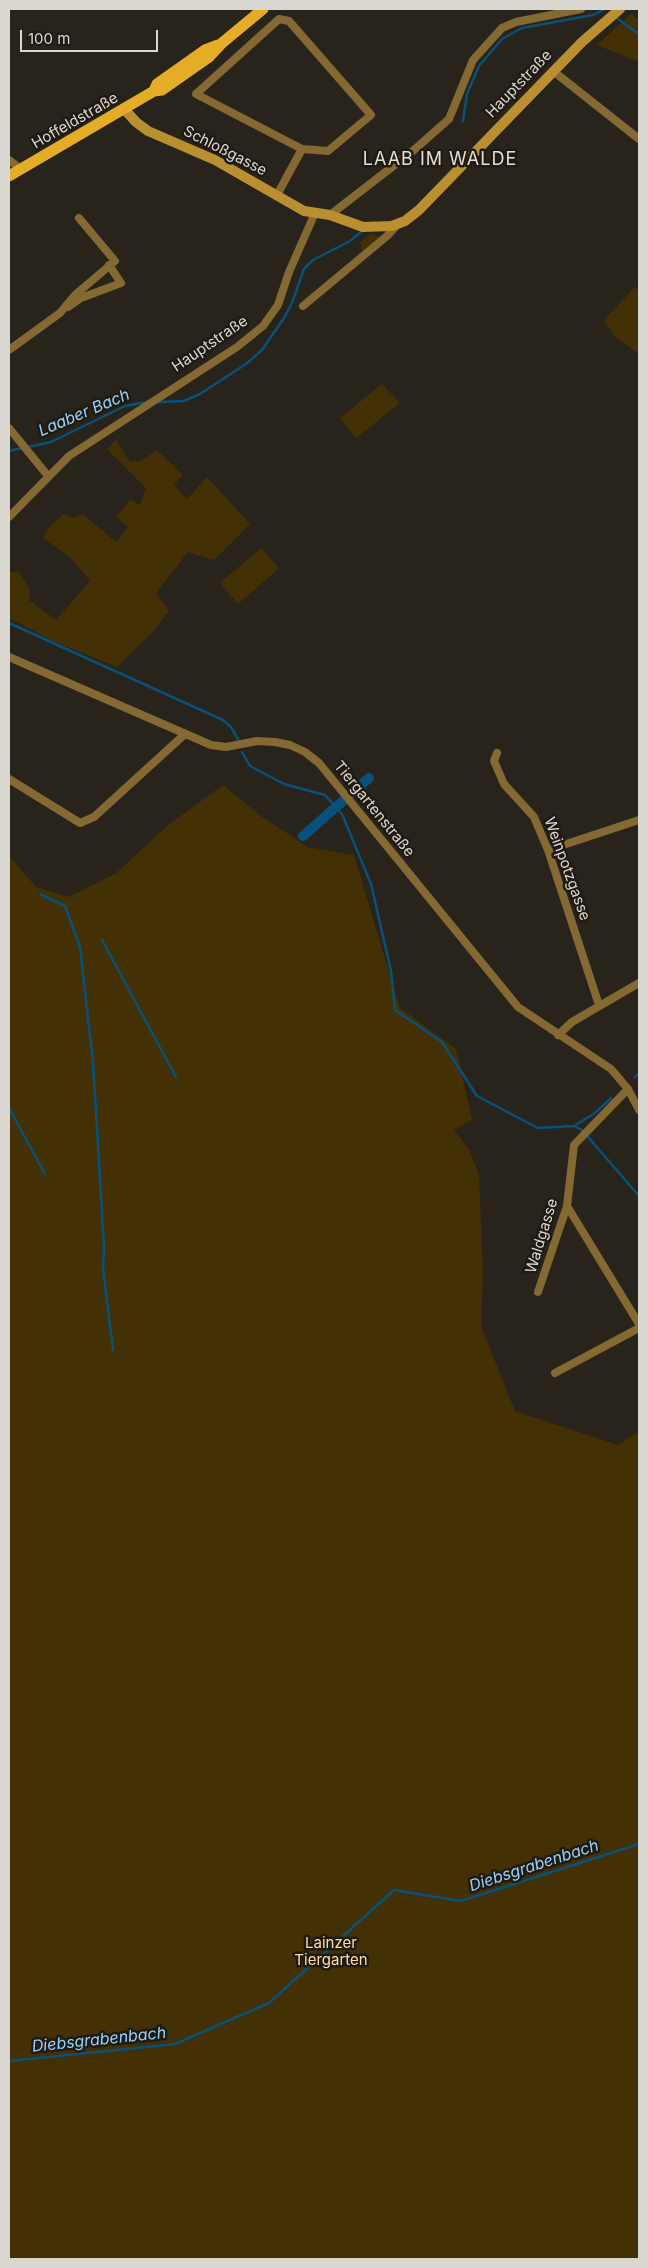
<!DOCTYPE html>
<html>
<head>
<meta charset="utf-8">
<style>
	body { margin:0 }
	#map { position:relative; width:648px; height:2268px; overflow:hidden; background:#29241b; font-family:Inter,sans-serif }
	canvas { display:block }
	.frame { position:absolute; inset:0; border:10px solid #dad6d0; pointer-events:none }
	.scale { position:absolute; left:20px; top:30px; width:138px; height:22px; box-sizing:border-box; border:2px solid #dad6d0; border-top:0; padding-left:6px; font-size:15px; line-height:18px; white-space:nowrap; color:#dad6d0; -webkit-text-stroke:4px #201b12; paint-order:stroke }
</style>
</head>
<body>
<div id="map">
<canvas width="648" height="2268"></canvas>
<div class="frame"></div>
<div class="scale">100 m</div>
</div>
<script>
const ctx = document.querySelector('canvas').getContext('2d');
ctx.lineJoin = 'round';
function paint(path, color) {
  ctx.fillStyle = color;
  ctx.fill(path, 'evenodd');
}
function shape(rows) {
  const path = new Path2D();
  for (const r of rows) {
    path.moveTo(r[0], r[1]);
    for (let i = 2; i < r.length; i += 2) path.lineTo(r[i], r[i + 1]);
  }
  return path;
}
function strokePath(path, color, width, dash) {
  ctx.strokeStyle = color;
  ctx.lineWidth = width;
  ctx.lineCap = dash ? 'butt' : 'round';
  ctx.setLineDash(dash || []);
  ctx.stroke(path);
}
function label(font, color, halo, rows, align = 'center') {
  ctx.font = font + ' Inter,sans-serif';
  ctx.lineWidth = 5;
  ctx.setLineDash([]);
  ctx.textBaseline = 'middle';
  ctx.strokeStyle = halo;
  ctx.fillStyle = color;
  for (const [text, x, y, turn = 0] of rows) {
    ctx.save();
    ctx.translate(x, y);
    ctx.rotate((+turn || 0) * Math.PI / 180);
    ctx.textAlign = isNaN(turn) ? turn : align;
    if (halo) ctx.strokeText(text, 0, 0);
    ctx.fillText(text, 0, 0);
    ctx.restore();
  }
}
const green = shape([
	[631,14,639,20,639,62,597,45],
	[371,234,381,237,362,251,360,242],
	[635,287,639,290,639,354,615,337,604,320],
	[382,384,400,403,356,438,340,418],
	[116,440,130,462,141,461,157,450,183,475,174,485,187,499,207,477,250,524,214,560,188,552,156,593,169,611,153,632,117,667,53,641,9,618,9,572,18,571,30,590,29,600,56,620,90,581,71,558,43,538,48,528,64,514,74,518,83,514,116,542,128,527,116,517,130,500,140,505,146,488,107,449],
	[261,548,279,568,238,604,220,583],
	[223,785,261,816,308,847,354,855,400,1008,456,1049,472,1120,454,1130,470,1151,479,1176,483,1274,481,1326,515,1411,618,1445,639,1431,639,2259,9,2259,9,856,36,887,69,897,115,874,167,826]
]);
const stream = shape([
	[614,16,639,34],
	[463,121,467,94,479,66,502,39,522,28,593,15,605,9],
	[158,402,184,401,200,394,246,364,262,350,284,318,292,303,304,269,313,260,350,241,361,232],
	[9,451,51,442,125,406,147,402],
	[9,623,223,720,231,727,238,739],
	[242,752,250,766,284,784,325,795,342,814,371,884,391,971,395,1010,442,1042,477,1096,538,1128,574,1126,595,1113,611,1098],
	[40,894,65,906,80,947,93,1062,104,1246,103,1268,113,1350],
	[102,940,176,1077],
	[635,1077,639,1074],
	[9,1108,45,1174],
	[574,1126,582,1130,639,1196],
	[9,2061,175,2044,269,2003,394,1890,461,1901,639,1844]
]);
const canal = shape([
	[303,836,369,778]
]);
const street = shape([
	[553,71,639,139],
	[9,160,21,169],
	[277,195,302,149,196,94,279,19,289,21,371,115,328,151,302,149],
	[330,215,414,150,449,119,473,60,502,28,516,22,581,9],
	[303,306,387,236,398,224],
	[68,307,81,298,121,283,109,265],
	[9,350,60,313,75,295,115,261,79,218],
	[9,428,48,476],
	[9,517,69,456,237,347,263,326,278,305,289,272,315,213],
	[9,657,211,745,226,747,257,741,275,742,290,745,305,752,319,763,518,1007,611,1069,628,1089,639,1110],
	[497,753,494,761,504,784,534,817,548,850,599,1005],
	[9,779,80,823,94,817,185,734],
	[548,850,639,820],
	[558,1035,572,1022,639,983],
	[567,1206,639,1324],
	[538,1292,567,1206,574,1145,628,1089],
	[555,1373,639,1328]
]);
const secondary = shape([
	[125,110,136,122,148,131,215,160,304,211,330,215,363,227,392,226,405,221,419,210,582,42,620,9]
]);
const primary = shape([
	[154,91,157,84,205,50,218,45],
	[9,176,154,91,162,90,209,57,222,43,263,9]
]);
const streetNames = [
	["Hauptstraße",519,84,-46],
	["Hoffeldstraße",75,121,-30],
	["Schloßgasse",225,151,27],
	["Hauptstraße",210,344,-34],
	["Tiergartenstraße",374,809,51],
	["Weinpotzgasse",567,869,70],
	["Waldgasse",542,1236,-73]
];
const parkNames = [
	["Lainzer",331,1943],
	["Tiergarten",331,1960]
];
const waterNames = [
	["Laaber Bach",84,413,-23],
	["Diebsgrabenbach",534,1866,-18],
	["Diebsgrabenbach",99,2040,-6]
];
const quarterNames = [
	["LAAB IM WALDE",440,160]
];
paint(green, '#433004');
strokePath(stream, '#07517a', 2.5);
strokePath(canal, '#07517a', 10);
strokePath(street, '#846933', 8);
strokePath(secondary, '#ba8f30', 10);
strokePath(primary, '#e5ac25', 11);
label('15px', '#dad6d0', '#201b12', streetNames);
label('15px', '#ffdd9e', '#201b12', parkNames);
label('italic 16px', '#95d1fe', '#201b12', waterNames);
ctx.letterSpacing = '1px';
label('18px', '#e4ddd1', '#201b12', quarterNames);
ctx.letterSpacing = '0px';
</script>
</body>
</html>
